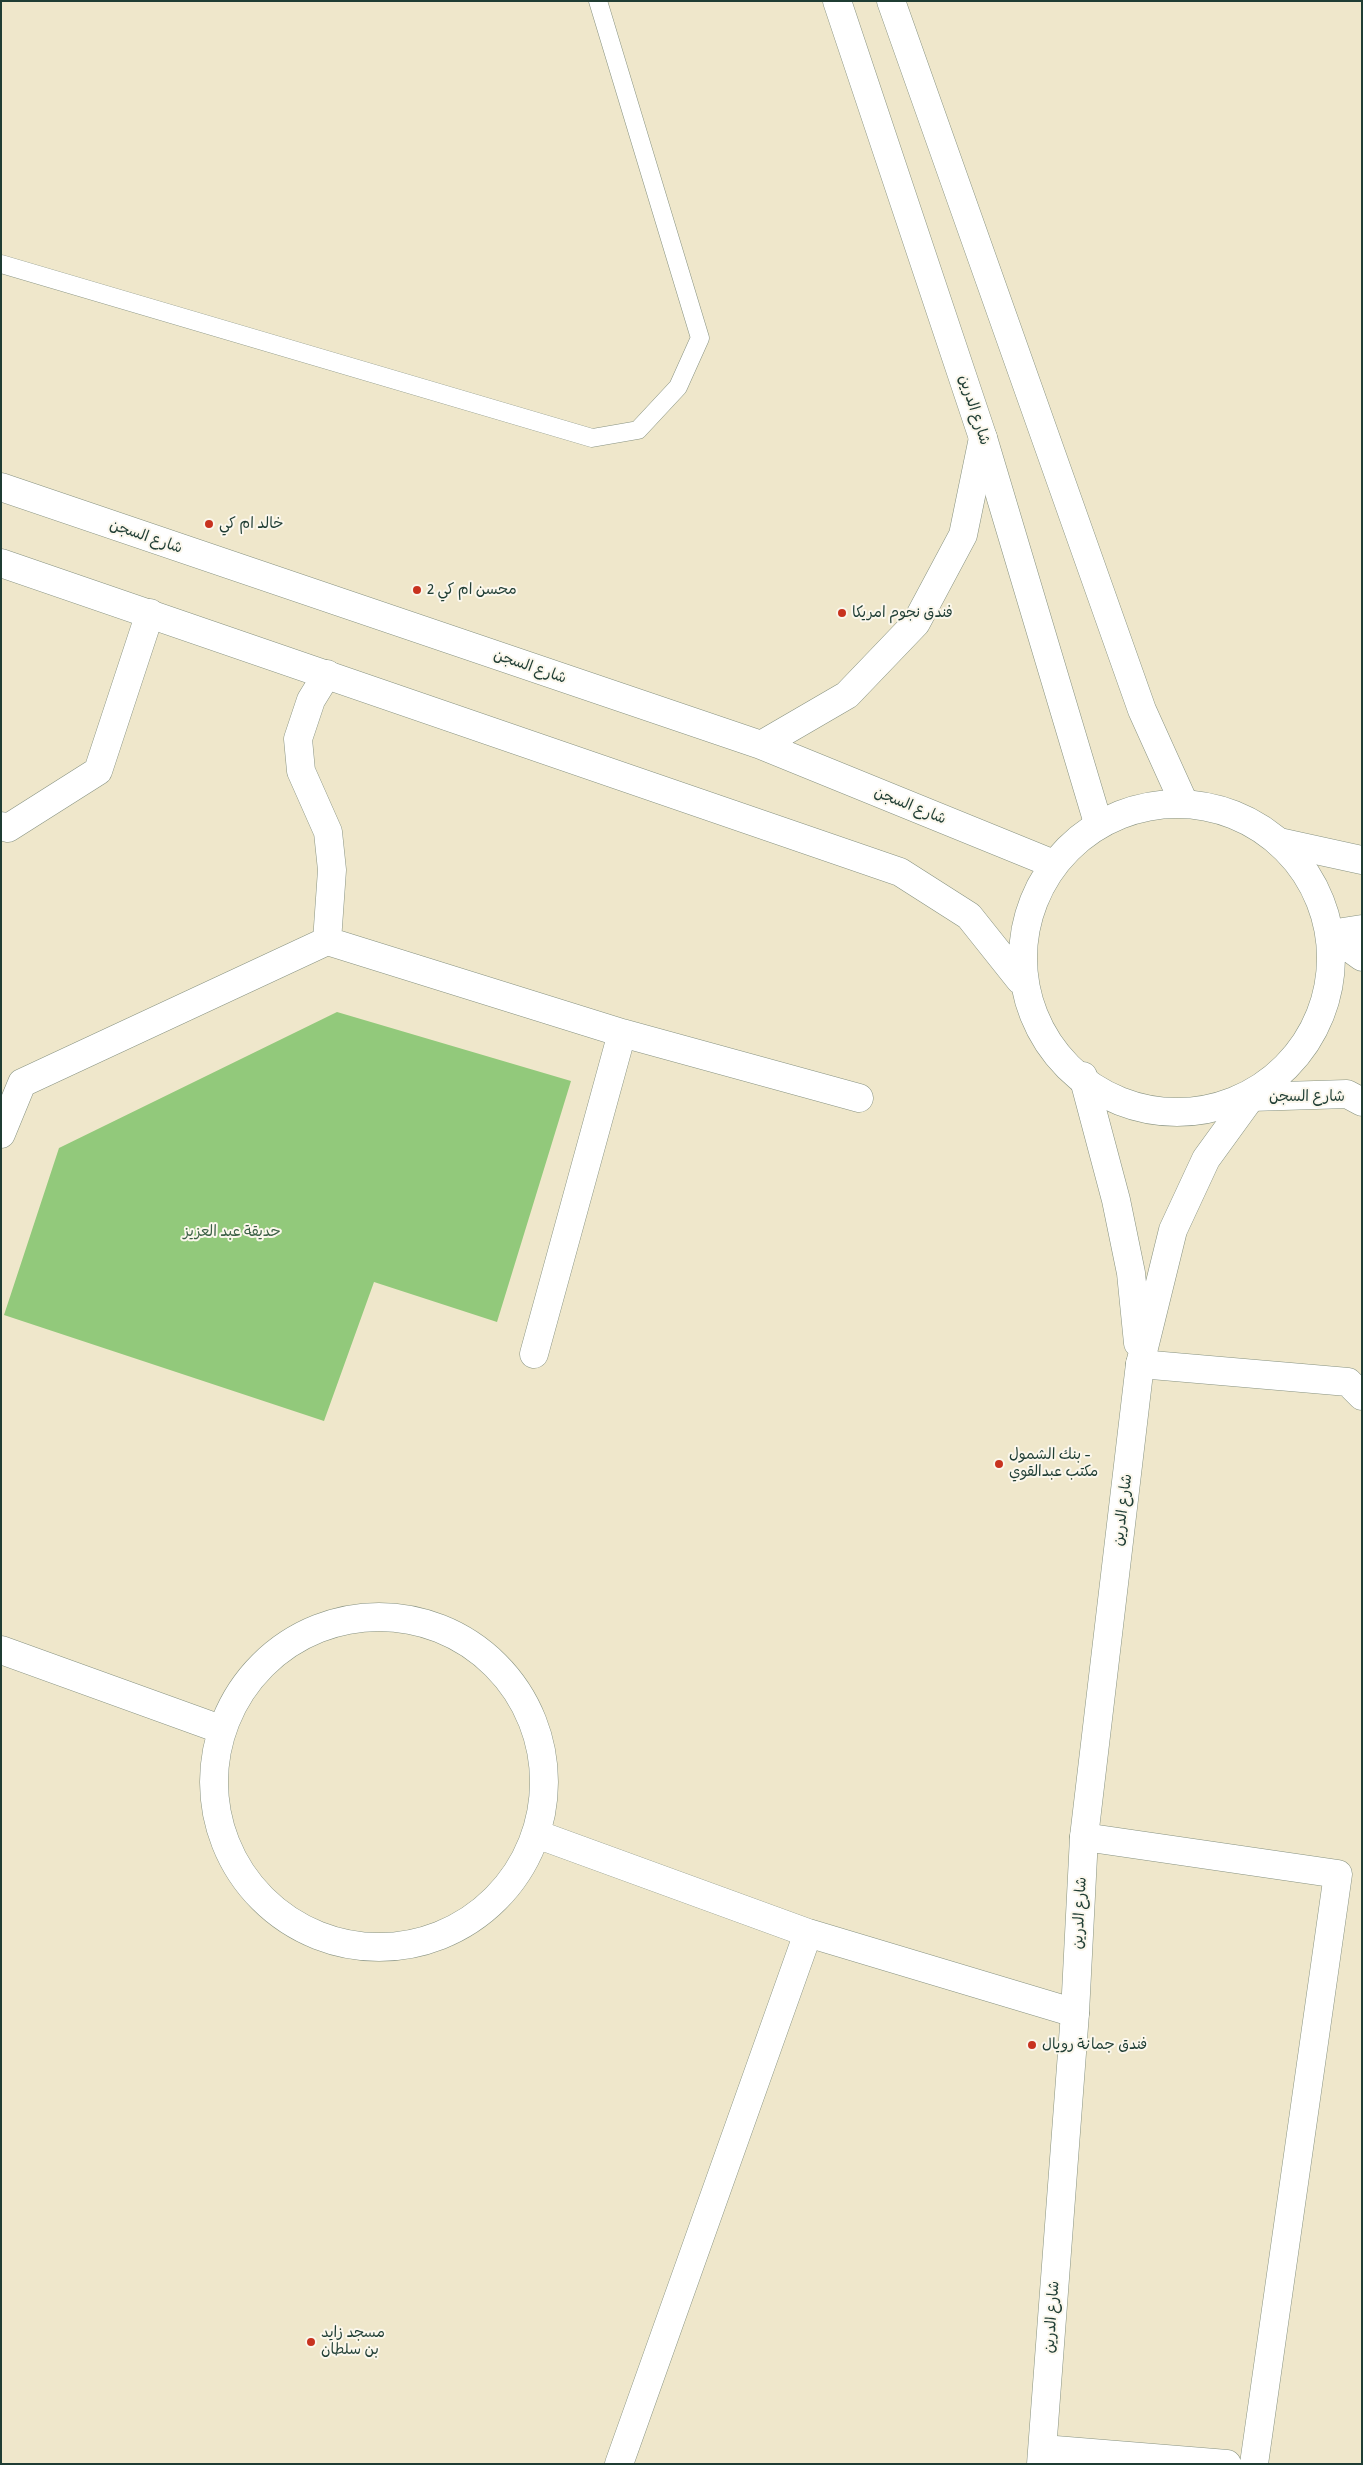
<!DOCTYPE html>
<html>
<head>
<meta charset="utf-8">
<style>
	body { margin:0 }
	#map { position:relative; width:1363px; height:2465px; overflow:hidden; background:#efe7cb; font-family:"Patrick Hand",sans-serif }
	canvas { display:block }
	.frame { position:absolute; inset:0; border:2px solid #1f3d34; pointer-events:none }
</style>
</head>
<body>
<div id="map">
<canvas width="1363" height="2465"></canvas>
<div class="frame"></div>
</div>
<script>
const ctx = document.querySelector('canvas').getContext('2d');
ctx.lineJoin = 'round';
function paint(path, color) {
  ctx.fillStyle = color;
  ctx.fill(path, 'evenodd');
}
function shape(rows) {
  const path = new Path2D();
  for (const r of rows) {
    if (r.length === 3) {
      path.moveTo(r[0] + r[2], r[1]);
      path.arc(r[0], r[1], r[2], 0, 2 * Math.PI);
      continue;
    }
    path.moveTo(r[0], r[1]);
    for (let i = 2; i < r.length; i += 2) path.lineTo(r[i], r[i + 1]);
  }
  return path;
}
function strokePath(path, color, width, dash) {
  ctx.strokeStyle = color;
  ctx.lineWidth = width;
  ctx.lineCap = dash ? 'butt' : 'round';
  ctx.setLineDash(dash || []);
  ctx.stroke(path);
}
function label(font, color, halo, rows, align = 'center') {
  ctx.font = font + ' "Patrick Hand","Playpen Sans Arabic",sans-serif';
  ctx.lineWidth = 4;
  ctx.setLineDash([]);
  ctx.textBaseline = 'middle';
  ctx.strokeStyle = halo;
  ctx.fillStyle = color;
  for (const [text, x, y, turn = 0] of rows) {
    ctx.save();
    ctx.translate(x, y);
    ctx.rotate((+turn || 0) * Math.PI / 180);
    ctx.textAlign = isNaN(turn) ? turn : align;
    if (halo) ctx.strokeText(text, 0, 0);
    ctx.fillText(text, 0, 0);
    ctx.restore();
  }
}
const green = shape([
	[337,1012,571,1081,497,1322,374,1282,324,1421,4,1315,59,1148]
]);
const service = shape([
	[1,264,592,438,638,430,678,387,700,338,598,1]
]);
const minor = shape([
	[327,674,311,700,298,739,301,771,328,832,332,870,327,941],
	[1,826,8,828,98,771,150,613],
	[1,1134,22,1083,327,941,622,1033,859,1098],
	[534,1354,622,1033],
	[1140,1364,1348,1382,1362,1396],
	[379,1782,165],
	[1,1650,220,1729],
	[539,1835,808,1933,1075,2013],
	[1084,1837,1338,1874,1254,2464],
	[1043,2449,1227,2464],
	[619,2464,808,1933]
]);
const secondary = shape([
	[837,1,983,438,1098,823],
	[891,1,1142,710,1184,803],
	[1279,842,1362,860],
	[1330,934,1362,929],
	[1083,1076,1116,1200,1131,1273,1138,1343],
	[1041,2464,1075,2013,1084,1837,1140,1364,1173,1230,1206,1159,1251,1097]
]);
const primary = shape([
	[1,487,761,745,1051,863],
	[1,563,900,872,969,916,1020,980],
	[761,745,847,695,916,623,963,535,983,438],
	[1177,958,154],
	[1330,934,1362,957],
	[1251,1097,1347,1094,1362,1102]
]);
const markers = [
	[209,524,5,"#c8321e"],
	[417,590,5,"#c8321e"],
	[842,613,5,"#c8321e"],
	[999,1464,5,"#c8321e"],
	[1032,2045,5,"#c8321e"],
	[311,2342,5,"#c8321e"]
];
const streetNames = [
	["شارع الدرين",974,410,72],
	["شارع السجن",146,537,19],
	["شارع السجن",530,667,19],
	["شارع السجن",910,806,22],
	["شارع السجن",1307,1097],
	["شارع الدرين",1123,1510,-83],
	["شارع الدرين",1080,1913,-87],
	["شارع الدرين",1052,2317,-86]
];
const poiNames = [
	["خالد ام كي",219,524],
	["محسن ام كي 2",427,590],
	["فندق نجوم امريكا",852,613],
	["بنك الشمول -",1009,1455],
	["مكتب عبدالقوي",1009,1472],
	["فندق جمانة رويال",1042,2045],
	["مسجد زايد",321,2333],
	["بن سلطان",321,2350]
];
const parkNames = [
	["حديقة عبد العزيز",232,1232]
];
paint(green, '#92c97b');
strokePath(service, '#879280', 19);
strokePath(minor, '#879280', 29);
strokePath(secondary, '#879280', 29);
strokePath(primary, '#879280', 29);
strokePath(service, '#fff', 18);
strokePath(minor, '#fff', 28);
strokePath(secondary, '#fff', 28);
strokePath(primary, '#fff', 28);
for (const [x, y, r, color] of markers) {
  const dot = new Path2D();
  dot.arc(x, y, r, 0, 2 * Math.PI);
  ctx.fillStyle = color;
  ctx.fill(dot);
  strokePath(dot, '#fbf7ec', 2);
}
label('15px', '#1f3d34', '#fbf7ec', streetNames);
label('15px', '#1f3d34', '#fbf7ec', poiNames, 'left');
label('15px', '#3c6046', '#fbf7ec', parkNames);
</script>
</body>
</html>
